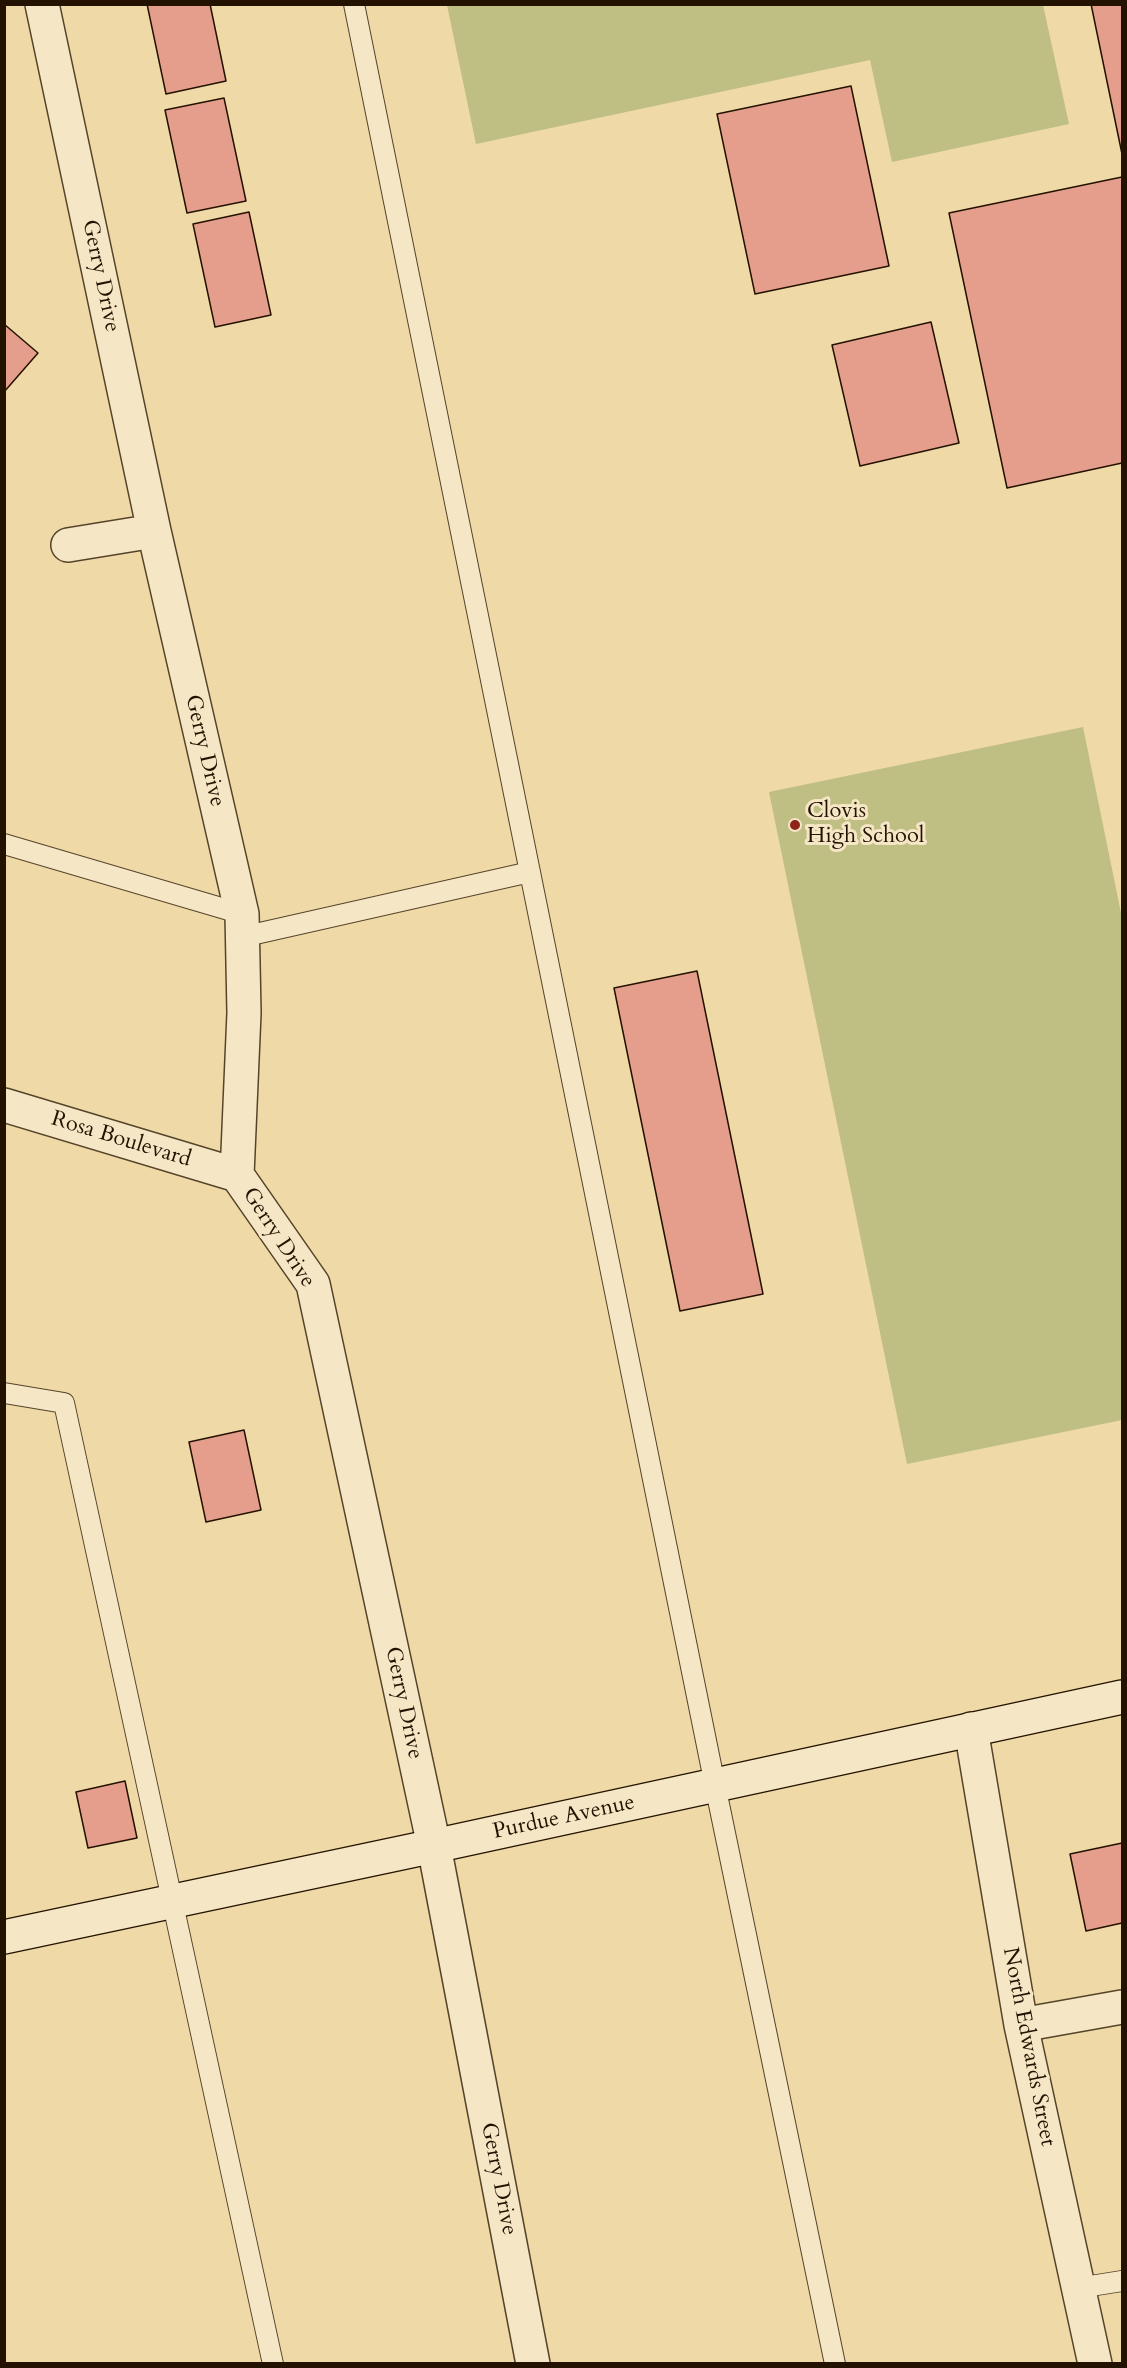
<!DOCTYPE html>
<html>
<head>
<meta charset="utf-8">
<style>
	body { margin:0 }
	#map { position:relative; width:1127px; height:2368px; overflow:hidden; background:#efd9a6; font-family:Cardo,serif }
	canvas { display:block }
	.frame { position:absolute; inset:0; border:6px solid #231200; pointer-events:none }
</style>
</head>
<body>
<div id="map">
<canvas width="1127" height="2368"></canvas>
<div class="frame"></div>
</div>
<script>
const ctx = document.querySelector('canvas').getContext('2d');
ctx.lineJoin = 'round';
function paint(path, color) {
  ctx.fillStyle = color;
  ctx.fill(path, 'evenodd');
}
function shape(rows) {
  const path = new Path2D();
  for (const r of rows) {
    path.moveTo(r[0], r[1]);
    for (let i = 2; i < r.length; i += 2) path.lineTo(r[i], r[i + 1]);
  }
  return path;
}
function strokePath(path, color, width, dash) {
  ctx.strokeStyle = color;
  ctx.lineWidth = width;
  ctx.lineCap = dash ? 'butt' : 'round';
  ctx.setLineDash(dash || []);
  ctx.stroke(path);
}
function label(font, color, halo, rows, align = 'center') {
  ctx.font = font + ' Cardo,serif';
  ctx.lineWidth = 6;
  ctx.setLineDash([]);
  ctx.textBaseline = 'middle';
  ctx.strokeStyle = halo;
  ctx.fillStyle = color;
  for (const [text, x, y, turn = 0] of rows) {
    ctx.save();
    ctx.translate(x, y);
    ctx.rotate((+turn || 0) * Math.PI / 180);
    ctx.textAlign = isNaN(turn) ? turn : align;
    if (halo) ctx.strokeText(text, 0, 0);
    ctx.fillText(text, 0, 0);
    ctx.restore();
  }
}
const green = shape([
	[447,5,1043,5,1069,124,892,162,870,60,476,144],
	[1083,727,1122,918,1122,1420,907,1464,769,792]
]);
const building = shape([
	[147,4,210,4,226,81,166,94,147,4],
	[1091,4,1122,4,1122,154,1091,4],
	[851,86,889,266,755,294,717,114,851,86],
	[224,98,246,201,187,213,165,110,224,98],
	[1122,177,1122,463,1007,488,949,213,1122,177],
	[249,212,271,315,215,327,193,224,249,212],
	[931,322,959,443,860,466,832,345,931,322],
	[4,324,38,353,4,392,4,324],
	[697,971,763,1294,680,1311,614,988,697,971],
	[244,1430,261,1510,206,1522,189,1442,244,1430],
	[125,1781,137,1838,88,1848,76,1792,125,1781],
	[1122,1843,1122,1923,1086,1931,1070,1854,1122,1843]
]);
const lane = shape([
	[354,4,715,1785,835,2364],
	[4,844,242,914],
	[242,937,530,872],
	[4,1393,64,1403,273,2364],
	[1078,2288,1122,2281]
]);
const street = shape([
	[42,4,154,531,242,914,244,1013,237,1175,313,1284,434,1846,533,2364],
	[68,545,154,531],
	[4,1105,237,1175],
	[971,1729,1021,2025,1095,2364],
	[1021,2025,1122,2007]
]);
const secondary = shape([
	[4,1937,434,1846,1122,1697]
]);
const markers = [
	[795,825,6,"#8f2418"]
];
const streetNames = [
	["Gerry Drive",100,276,78],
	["Gerry Drive",204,751,77],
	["Rosa Boulevard",121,1140,17],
	["Gerry Drive",278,1238,57],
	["Gerry Drive",403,1703,78],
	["Purdue Avenue",564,1818,-12],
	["North Edwards Street",1028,2047,79],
	["Gerry Drive",498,2179,79]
];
const poiNames = [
	["Clovis",807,812],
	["High School",807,837]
];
paint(green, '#bfbe83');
paint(building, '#e69e8c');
strokePath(building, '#231200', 1.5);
strokePath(lane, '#56442a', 22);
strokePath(street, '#56442a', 36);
strokePath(secondary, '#231200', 36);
strokePath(lane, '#f5e6c5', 20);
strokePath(street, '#f5e6c5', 33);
strokePath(secondary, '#f5e6c5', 33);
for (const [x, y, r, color] of markers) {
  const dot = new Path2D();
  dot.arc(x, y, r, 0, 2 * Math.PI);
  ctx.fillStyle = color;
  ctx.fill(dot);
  strokePath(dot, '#f5e6c5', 2);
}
label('22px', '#231200', '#f5e6c5', streetNames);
label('22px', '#231200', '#f5e6c5', poiNames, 'left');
</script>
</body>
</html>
